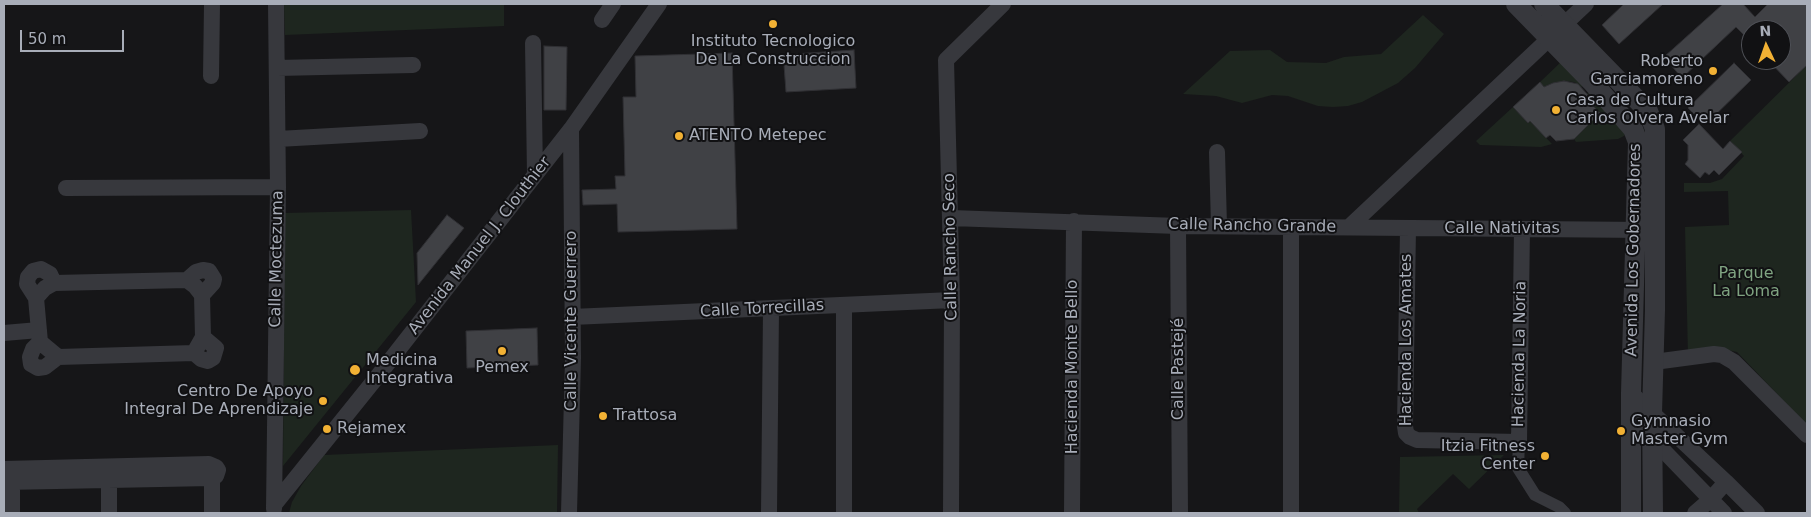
<!DOCTYPE html>
<html>
<head>
<meta charset="utf-8">
<style>
	body { margin:0 }
	#map { position:relative; width:1811px; height:517px; overflow:hidden; background:#161618; font-family:"DejaVu Sans",sans-serif }
	canvas { display:block }
	.frame { position:absolute; inset:0; border:5px solid #a8adb8; pointer-events:none }
	.north { position:absolute; left:1741px; top:20px; width:50px; height:50px; box-sizing:border-box; background:#111113; border:1px solid #4d4f55; border-radius:50%; rotate:357deg; font-size:14px; font-weight:700; line-height:20px; text-align:center; color:#a8adb8 }
	.north::after { content:''; display:block; margin:auto; width:18px; height:22px; background:#f2b134; clip-path:polygon(50% 0,100% 100%,50% 72%,0 100%) }
	.scale { position:absolute; left:20px; top:30px; width:104px; height:22px; box-sizing:border-box; border:2px solid #a8adb8; border-top:0; padding-left:6px; font-size:15px; line-height:18px; white-space:nowrap; color:#a8adb8; -webkit-text-stroke:4px #111113; paint-order:stroke }
</style>
</head>
<body>
<div id="map">
<canvas width="1811" height="517"></canvas>
<div class="frame"></div>
<div class="north">N</div>
<div class="scale">50 m</div>
</div>
<script>
const ctx = document.querySelector('canvas').getContext('2d');
ctx.lineJoin = 'round';
function paint(path, color) {
  ctx.fillStyle = color;
  ctx.fill(path, 'evenodd');
}
function shape(rows) {
  const path = new Path2D();
  for (const r of rows) {
    path.moveTo(r[0], r[1]);
    for (let i = 2; i < r.length; i += 2) path.lineTo(r[i], r[i + 1]);
  }
  return path;
}
function strokePath(path, color, width, dash) {
  ctx.strokeStyle = color;
  ctx.lineWidth = width;
  ctx.lineCap = dash ? 'butt' : 'round';
  ctx.setLineDash(dash || []);
  ctx.stroke(path);
}
function label(font, color, halo, rows, align = 'center') {
  ctx.font = font + ' "DejaVu Sans",sans-serif';
  ctx.lineWidth = 4;
  ctx.setLineDash([]);
  ctx.textBaseline = 'middle';
  ctx.strokeStyle = halo;
  ctx.fillStyle = color;
  for (const [text, x, y, turn = 0] of rows) {
    ctx.save();
    ctx.translate(x, y);
    ctx.rotate((+turn || 0) * Math.PI / 180);
    ctx.textAlign = isNaN(turn) ? turn : align;
    if (halo) ctx.strokeText(text, 0, 0);
    ctx.fillText(text, 0, 0);
    ctx.restore();
  }
}
const green = shape([
	[284,4,504,4,504,26,285,35],
	[1423,15,1444,34,1415,68,1398,83,1362,102,1348,106,1333,107,1318,106,1288,96,1272,95,1242,103,1216,96,1183,94,1230,51,1270,50,1287,62,1326,63,1344,57,1381,54],
	[1562,61,1585,84,1582,87,1574,82,1564,81,1553,83,1544,87,1540,82],
	[1807,65,1807,425,1737,352,1718,348,1688,356,1685,227,1729,225,1728,191,1684,192,1684,183,1710,183,1722,179,1744,156,1730,141],
	[1591,90,1628,131,1624,136,1618,139,1576,142,1574,139,1600,113,1592,105,1595,102,1587,94],
	[1513,107,1528,123,1530,121,1552,144,1541,147,1480,145,1476,141],
	[411,210,416,302,283,466,285,213],
	[558,445,557,513,289,513,292,502,301,486,324,455],
	[1504,455,1469,489,1453,474,1417,509,1419,513,1399,513,1400,457]
]);
const building = shape([
	[1624,4,1663,4,1619,44,1602,25,1624,4],
	[1723,4,1743,4,1755,17,1768,4,1807,4,1807,65,1789,82,1768,60,1781,60,1781,30,1751,30,1751,42,1736,27,1682,78,1664,57,1723,4],
	[544,46,567,47,566,110,544,110,544,46],
	[854,50,856,88,786,92,784,65,795,64,794,54,854,50],
	[732,53,737,229,618,232,617,204,583,205,582,190,616,189,615,176,625,176,623,97,636,97,635,56,732,53],
	[1734,63,1751,80,1705,125,1688,108,1734,63],
	[1564,81,1578,84,1595,103,1592,105,1600,113,1574,139,1556,141,1550,135,1546,138,1530,121,1528,123,1513,107,1540,82,1544,87,1553,83,1564,81],
	[1699,124,1723,149,1730,141,1742,152,1719,175,1714,170,1709,175,1705,172,1700,178,1685,164,1688,160,1688,145,1683,140,1699,124],
	[447,215,464,228,418,285,417,253,447,215],
	[537,328,538,365,467,368,466,331,537,328]
]);
const pedestrian = shape([
	[1519,442,1518,468,1535,495,1559,507,1565,513]
]);
const minor = shape([
	[602,20,613,4],
	[533,43,535,175],
	[277,68,413,65],
	[211,76,212,4],
	[278,139,420,131],
	[1217,152,1219,226],
	[66,188,278,187],
	[951,218,1178,226,1646,230],
	[1178,226,1180,513],
	[1291,227,1291,513],
	[1349,227,1586,4],
	[1408,228,1405,426,1406,433,1410,437,1417,440,1519,442,1522,229],
	[187,280,195,286,202,295,203,337,194,353,58,357,40,342,36,298,45,288,54,283,187,280],
	[187,280,196,272,203,270,209,271,214,279,213,283,202,295],
	[36,298,27,284,28,277,33,271,41,269,50,274,54,283],
	[572,317,952,300],
	[4,333,39,330],
	[40,342,33,349,30,357,31,364,38,368,45,367,58,357],
	[194,353,201,359,208,361,213,358,216,348,203,337],
	[1654,362,1714,354,1722,355,1734,362,1807,435],
	[1631,393,1726,482,1757,513],
	[1632,418,1724,513],
	[4,469,209,464,216,467,218,470,216,476,212,478,4,482],
	[109,471,109,513],
	[274,505,381,372,535,175,571,129,659,4],
	[274,509,278,187,276,4],
	[12,513,12,473],
	[212,513,212,478],
	[569,513,573,358,571,129],
	[769,513,771,309],
	[844,513,844,305],
	[951,513,952,300,946,60,1003,4],
	[1072,513,1074,221],
	[1695,513,1710,500,1726,482]
]);
const tertiary = shape([
	[1516,4,1592,82,1633,129,1638,142,1631,393,1631,513],
	[1544,4,1648,111,1655,129,1655,310,1652,413,1653,513]
]);
const markers = [
	[773,24,5,"#f2b134"],
	[1713,71,5,"#f2b134"],
	[1556,110,5,"#f2b134"],
	[679,136,5,"#f2b134"],
	[502,351,5,"#f2b134"],
	[355,370,6,"#f2b134"],
	[323,401,5,"#f2b134"],
	[603,416,5,"#f2b134"],
	[327,429,5,"#f2b134"],
	[1621,431,5,"#f2b134"],
	[1545,456,5,"#f2b134"]
];
const poiNames = [
	["Instituto Tecnologico",773,42,"center"],
	["De La Construccion",773,60,"center"],
	["Roberto",1703,62,"right"],
	["Garciamoreno",1703,80,"right"],
	["Casa de Cultura",1566,101],
	["Carlos Olvera Avelar",1566,119],
	["ATENTO Metepec",689,136],
	["Medicina",366,361],
	["Integrativa",366,379],
	["Pemex",502,368,"center"],
	["Centro De Apoyo",313,392,"right"],
	["Integral De Aprendizaje",313,410,"right"],
	["Trattosa",613,416],
	["Gymnasio",1631,422],
	["Master Gym",1631,440],
	["Rejamex",337,429],
	["Itzia Fitness",1535,447,"right"],
	["Center",1535,465,"right"]
];
const streetNames = [
	["Calle Rancho Grande",1252,226,1],
	["Calle Nativitas",1502,229],
	["Avenida Manuel J. Clouthier",480,246,-52],
	["Calle Rancho Seco",951,247,-91],
	["Avenida Los Gobernadores",1634,250,-89],
	["Calle Moctezuma",277,259,-89],
	["Calle Torrecillas",762,309,-3],
	["Calle Vicente Guerrero",572,321,-90],
	["Hacienda Los Amates",1407,340,-90],
	["Hacienda La Noria",1520,354,-89],
	["Hacienda Monte Bello",1073,367,-90],
	["Calle Pastejé",1179,369,-90]
];
const parkNames = [
	["Parque",1746,274],
	["La Loma",1746,292]
];
paint(green, '#1e261f');
paint(building, '#404145');
strokePath(building, '#303034', 1);
strokePath(pedestrian, '#37383d', 12);
strokePath(minor, '#37383d', 16);
strokePath(tertiary, '#37383d', 20);
for (const [x, y, r, color] of markers) {
  const dot = new Path2D();
  dot.arc(x, y, r, 0, 2 * Math.PI);
  ctx.fillStyle = color;
  ctx.fill(dot);
  strokePath(dot, '#111113', 2);
}
label('16px', '#a8adb8', '#111113', poiNames, 'left');
label('16px', '#a8adb8', '#111113', streetNames);
label('16px', '#7fa381', '#111113', parkNames);
</script>
</body>
</html>
